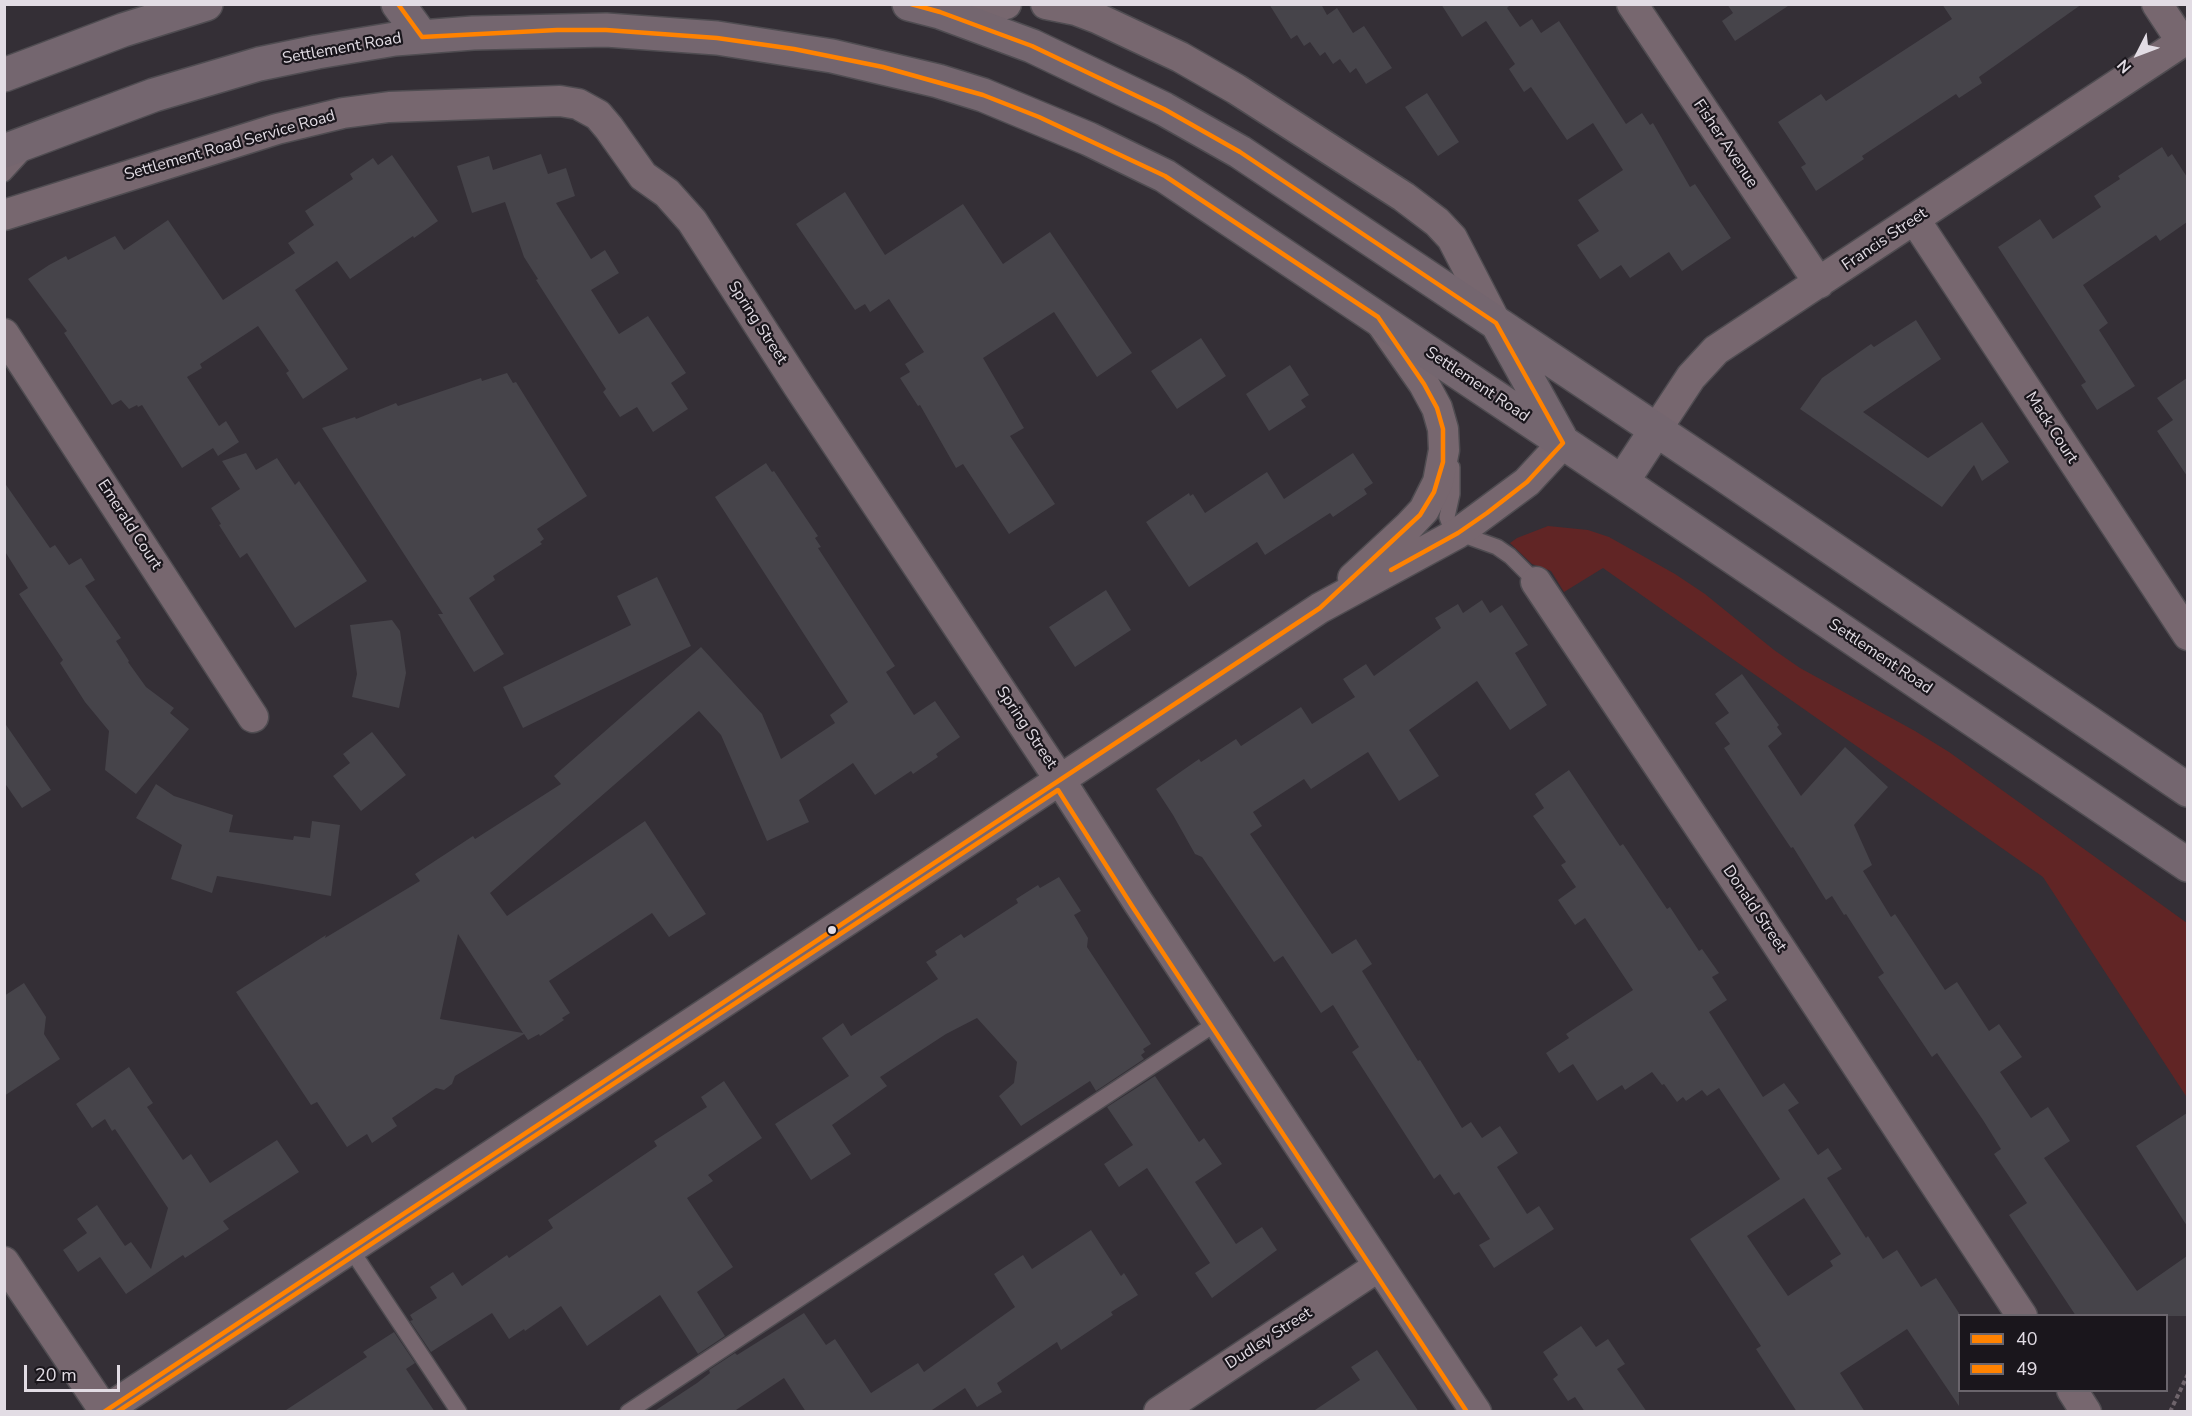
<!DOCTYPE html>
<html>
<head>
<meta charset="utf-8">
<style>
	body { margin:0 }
	#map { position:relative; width:2192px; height:1416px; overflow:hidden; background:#342f36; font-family:"Nunito Sans",sans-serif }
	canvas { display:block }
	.frame { position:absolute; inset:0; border:6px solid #e2dce4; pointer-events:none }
	.legend { position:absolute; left:1958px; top:1314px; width:210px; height:78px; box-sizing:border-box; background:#1a161c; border:2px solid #6a656c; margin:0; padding:8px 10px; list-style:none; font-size:18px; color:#e2dce4 }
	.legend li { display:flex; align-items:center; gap:12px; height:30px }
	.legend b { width:30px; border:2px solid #6a656c }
	.north { position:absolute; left:2108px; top:24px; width:60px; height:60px; -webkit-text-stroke:4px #1a161c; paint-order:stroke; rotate:228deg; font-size:16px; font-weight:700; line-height:24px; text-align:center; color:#e2dce4 }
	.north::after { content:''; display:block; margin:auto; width:21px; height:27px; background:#e2dce4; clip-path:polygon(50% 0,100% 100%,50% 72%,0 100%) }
	.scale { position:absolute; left:24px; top:1365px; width:96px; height:27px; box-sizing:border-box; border:3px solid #e2dce4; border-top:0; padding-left:8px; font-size:18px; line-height:21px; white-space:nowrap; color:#e2dce4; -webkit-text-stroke:4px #1a161c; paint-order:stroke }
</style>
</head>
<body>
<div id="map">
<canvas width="2192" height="1416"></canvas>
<div class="frame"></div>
<ul class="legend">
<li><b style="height:8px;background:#ff8200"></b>40</li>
<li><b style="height:8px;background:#ff8200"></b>49</li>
</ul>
<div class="north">N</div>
<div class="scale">20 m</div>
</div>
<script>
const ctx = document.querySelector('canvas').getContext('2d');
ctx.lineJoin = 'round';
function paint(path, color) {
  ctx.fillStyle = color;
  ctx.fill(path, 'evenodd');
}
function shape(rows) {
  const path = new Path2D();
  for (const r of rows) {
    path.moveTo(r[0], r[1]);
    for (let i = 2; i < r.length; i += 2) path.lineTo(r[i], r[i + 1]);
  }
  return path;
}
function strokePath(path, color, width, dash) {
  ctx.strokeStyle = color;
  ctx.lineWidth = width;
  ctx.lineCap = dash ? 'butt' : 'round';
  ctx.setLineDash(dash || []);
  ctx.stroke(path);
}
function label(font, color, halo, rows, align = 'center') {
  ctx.font = font + ' "Nunito Sans",sans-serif';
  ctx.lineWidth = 4.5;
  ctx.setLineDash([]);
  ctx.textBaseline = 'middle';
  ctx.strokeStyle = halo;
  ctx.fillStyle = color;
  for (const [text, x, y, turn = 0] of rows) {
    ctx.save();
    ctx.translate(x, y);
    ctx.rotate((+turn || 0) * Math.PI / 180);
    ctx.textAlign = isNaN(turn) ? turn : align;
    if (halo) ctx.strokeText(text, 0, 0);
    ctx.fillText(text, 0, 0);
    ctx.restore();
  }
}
const green = shape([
	[1548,526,1588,530,1609,537,1675,574,1705,594,1774,650,1800,668,1915,731,1949,752,2187,923,2187,1095,2186,1096,2043,877,1603,568,1564,592,1551,571,1532,564,1510,543,1517,538]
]);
const building = shape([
	[1269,4,1321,4,1327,15,1337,8,1353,33,1364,26,1392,68,1366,84,1356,68,1350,73,1340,59,1333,64,1325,52,1320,56,1310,42,1304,46,1297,35,1291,39],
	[1441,4,1511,4,1507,8,1520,27,1532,19,1541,33,1559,21,1626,124,1642,113,1650,125,1653,123,1690,187,1695,184,1731,238,1682,271,1669,252,1630,278,1621,265,1600,279,1577,245,1599,231,1578,200,1623,170,1593,123,1567,140,1531,87,1524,92,1509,69,1515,64,1486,21,1462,37],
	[1727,4,1791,4,1735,41,1722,21,1733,13],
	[1942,4,2082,4,1979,77,1982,83,1959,98,1956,94,1862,156,1864,159,1816,191,1801,167,1806,164,1778,122,1821,94,1826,101,1952,19],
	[1427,93,1459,142,1438,156,1405,107],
	[2162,147,2168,157,2172,154,2187,177,2187,222,2160,241,2156,235,2083,285,2108,323,2099,330,2135,386,2097,410,2081,385,2086,382,1998,247,2040,219,2053,239,2101,207,2094,196,2120,179,2118,176],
	[541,154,548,174,566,168,575,196,556,203,591,259,605,250,619,273,591,290,619,334,648,316,686,373,671,383,688,409,653,432,637,407,620,417,603,392,606,389,536,280,538,279,524,257,505,202,472,213,457,166,489,156,493,170],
	[392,155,438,221,414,238,413,236,350,279,337,261,295,290,348,369,303,399,286,373,289,371,258,326,200,364,202,368,187,377,219,426,226,421,239,442,218,456,213,448,182,468,142,405,138,407,137,405,129,409,121,400,112,405,64,333,67,331,28,279,49,265,66,256,68,260,115,236,124,250,168,220,223,300,295,253,288,243,314,225,305,211,353,179,350,174,373,158,378,165],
	[845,192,885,255,963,204,1003,264,1050,232,1132,353,1097,377,1054,312,983,358,1024,428,1010,436,1055,504,1009,534,963,464,956,468,920,405,918,406,900,378,910,372,905,364,924,352,889,299,870,312,865,304,855,310,796,224],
	[1916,320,1941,359,1863,412,1928,458,1982,422,2009,462,1982,481,1974,465,1942,507,1800,409,1822,378,1871,344,1874,347],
	[1201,338,1226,376,1177,409,1151,371],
	[1290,365,1309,395,1301,400,1306,407,1269,431,1246,394],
	[507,373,513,383,516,382,587,496,537,529,544,539,540,542,542,544,493,576,495,580,469,598,504,654,474,672,438,614,443,614,322,428,355,417,356,419,396,403,398,406,481,378,482,381],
	[2187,378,2187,476,2157,431,2173,420,2157,398],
	[246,453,256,470,277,458,295,485,299,481,367,581,295,628,247,553,240,558,219,525,221,524,211,508,240,489,222,461],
	[1353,453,1373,483,1364,489,1367,494,1333,517,1330,513,1265,555,1257,542,1189,587,1146,522,1189,493,1190,496,1193,494,1205,513,1267,472,1284,499],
	[766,463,772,472,774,471,818,536,815,538,821,547,818,548,895,666,886,672,914,715,935,701,960,737,936,754,938,757,913,774,911,771,875,795,853,763,799,800,809,822,767,841,721,735,699,711,490,893,507,916,645,821,706,914,669,937,652,913,549,981,570,1013,562,1018,564,1020,540,1036,539,1034,528,1040,524,1034,455,1076,452,1084,444,1090,436,1088,392,1118,397,1126,372,1143,367,1134,347,1147,317,1102,311,1105,236,992,326,935,325,938,420,881,415,874,473,836,475,839,561,784,554,776,701,647,762,714,781,759,835,723,830,715,848,702,715,497],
	[458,934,523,1033,440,1019],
	[4,482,50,548,55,545,69,565,81,558,95,580,85,586,121,638,116,641,129,661,128,662,146,687,174,708,170,713,189,729,136,794,105,770,109,731,85,702,60,663,63,660,19,594,28,588,4,550],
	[657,577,691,646,523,728,503,687,631,625,617,596],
	[1106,590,1131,630,1075,667,1049,627],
	[1482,600,1490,613,1502,605,1528,645,1515,653,1547,705,1510,730,1477,681,1409,730,1439,776,1399,801,1368,752,1311,789,1304,779,1253,812,1262,826,1250,834,1332,954,1356,939,1372,964,1362,971,1418,1061,1420,1060,1462,1128,1471,1122,1482,1138,1500,1126,1518,1153,1497,1167,1527,1214,1539,1206,1554,1229,1494,1268,1479,1245,1490,1239,1459,1192,1454,1195,1440,1174,1434,1179,1352,1052,1359,1047,1333,1005,1321,1013,1283,956,1274,962,1202,857,1195,854,1173,815,1156,789,1199,759,1201,762,1236,739,1241,746,1301,707,1312,724,1355,697,1343,679,1366,664,1374,676,1441,628,1435,618,1458,604,1463,613],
	[392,620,400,631,406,673,399,708,352,697,357,674,350,625],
	[1742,674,1779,725,1777,727,1782,734,1768,746,1801,796,1845,747,1888,787,1854,825,1872,865,1863,871,1891,917,1895,914,1945,990,1957,982,1989,1031,1999,1024,2022,1057,2000,1072,2031,1118,2048,1107,2070,1141,2044,1158,2137,1291,2187,1256,2187,1316,2076,1316,2009,1215,2027,1203,1994,1154,2001,1149,1983,1120,1937,1053,1932,1057,1878,977,1884,973,1846,914,1844,915,1832,896,1826,900,1793,847,1791,848,1724,748,1730,744,1715,723,1729,713,1715,694],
	[4,722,51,790,22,808,4,782],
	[372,732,406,775,361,811,333,776,350,763,343,754],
	[1569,770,1620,846,1623,844,1667,909,1670,907,1699,951,1702,949,1719,973,1712,977,1727,1000,1709,1012,1763,1097,1784,1083,1799,1103,1788,1110,1818,1155,1828,1148,1842,1169,1827,1178,1866,1238,1868,1236,1883,1259,1897,1250,1921,1287,1936,1278,1959,1313,1959,1406,1907,1329,1840,1373,1865,1412,1797,1412,1756,1349,1761,1346,1690,1239,1780,1179,1719,1088,1707,1096,1702,1090,1686,1101,1683,1097,1677,1102,1664,1084,1662,1085,1652,1072,1625,1090,1622,1085,1597,1101,1573,1064,1559,1073,1546,1053,1569,1038,1566,1034,1633,990,1585,918,1575,925,1558,900,1576,887,1561,865,1566,862,1533,816,1544,808,1535,794],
	[1804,1198,1841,1254,1830,1261,1833,1266,1788,1296,1747,1236],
	[156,784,174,796,233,815,229,832,293,840,294,836,310,838,312,821,340,825,331,896,217,876,212,893,171,879,182,845,136,818],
	[1059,877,1081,911,1074,915,1088,938,1087,947,1151,1044,1143,1049,1145,1052,1141,1055,1144,1059,1096,1091,1090,1081,1021,1126,999,1096,1014,1083,1017,1062,977,1018,946,1034,880,1077,887,1086,832,1125,851,1154,811,1180,775,1124,849,1076,822,1038,843,1023,851,1036,938,979,926,962,937,955,935,951,961,934,964,938,1018,903,1016,899,1038,885,1040,888],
	[24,983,46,1017,44,1034,60,1059,4,1096,4,996],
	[129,1067,153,1103,147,1107,183,1160,191,1154,210,1183,277,1140,299,1172,223,1221,229,1229,185,1258,183,1255,126,1294,100,1257,78,1272,63,1250,87,1233,77,1219,97,1205,125,1246,131,1242,151,1269,168,1208,115,1129,112,1131,105,1119,92,1128,76,1104],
	[1155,1076,1199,1142,1204,1138,1222,1164,1195,1182,1236,1244,1262,1227,1277,1250,1212,1298,1195,1273,1210,1263,1147,1168,1119,1187,1104,1164,1133,1145,1107,1107],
	[724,1081,762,1138,708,1175,713,1181,687,1198,733,1267,697,1292,725,1336,698,1354,660,1295,587,1346,561,1306,525,1331,524,1329,509,1339,492,1313,431,1352,410,1321,413,1320,410,1315,437,1298,430,1287,453,1272,462,1286,507,1255,509,1258,553,1228,548,1220,657,1146,654,1141,707,1107,701,1097],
	[2187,1113,2187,1226,2136,1146],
	[1091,1230,1121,1276,1124,1273,1138,1295,1111,1312,1113,1315,1061,1350,1057,1342,997,1383,1002,1392,977,1407,965,1388,929,1412,806,1412,784,1378,733,1412,653,1412,697,1383,710,1373,709,1370,735,1353,737,1355,804,1313,826,1345,835,1339,871,1393,918,1363,924,1372,1015,1307,994,1274,1023,1255,1032,1269],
	[1581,1326,1596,1347,1608,1339,1625,1364,1617,1369,1647,1412,1585,1412,1575,1397,1568,1401,1553,1379,1558,1375,1543,1352],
	[394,1332,415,1363,406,1369,435,1412,283,1412,367,1357,363,1352],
	[1377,1350,1419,1412,1312,1412,1360,1380,1351,1367]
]);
const path = shape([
	[2170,1412,2188,1374]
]);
const service = shape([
	[4,174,25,151],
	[1452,467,1452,494,1447,517,1451,528,1458,533,1497,547,1510,556,1536,582],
	[350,1248,459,1412],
	[628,1412,1218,1022]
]);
const minor = shape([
	[1046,4,1076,10,1097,18,1180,57,1236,89,1404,197,1437,222,1452,238,1496,323],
	[1632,4,1819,283],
	[2157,4,2182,42],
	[940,12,1006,4],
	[4,215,277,129,343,113,389,107,560,101,578,104,598,115,609,128,643,176,667,193,692,221,799,387,1060,780,1138,902,1476,1412],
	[1915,220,2188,635],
	[4,334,253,717],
	[1656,430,1691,377,1716,350,2188,38],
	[1353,578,1409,526,1424,510,1438,482,1444,450,1443,429,1437,408,1424,384,1382,324],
	[1536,582,1747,898,2022,1316],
	[4,1262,104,1410],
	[2072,1390,2086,1412],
	[103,1412,1320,608,1458,533,1527,482,1563,443],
	[1159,1412,1379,1266]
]);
const trunk = shape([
	[398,4,422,37],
	[909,4,940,12,1032,46,1164,109,1240,152,1721,473,2188,790],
	[4,75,123,30,206,4],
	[4,151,154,95,259,64,317,52,395,39,473,33,606,30,717,38,832,56,938,81,983,95,1089,139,1165,176,1622,482,2188,865],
	[1499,327,1560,437],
	[1622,482,1656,430]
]);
const bus1 = shape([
	[911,4,940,12,1032,46,1164,109,1240,152,1496,323,1563,443,1527,482,1487,513,1458,533,1391,570],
	[104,1412,1320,608,1420,515,1434,492,1443,462,1443,429,1437,408,1424,384,1378,317,1165,176,1039,117,983,95,883,67,794,49,717,38,606,30,557,30,422,37,398,4]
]);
const bus2 = shape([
	[117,1412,1058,790,1132,906,1467,1412]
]);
const markers = [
	[832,930,5,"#e2dce4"]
];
const streetNames = [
	["Settlement Road",342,49,-10],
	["Fisher Avenue",1725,144,56],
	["Settlement Road Service Road",230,146,-16],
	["Francis Street",1885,240,-34],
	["Spring Street",757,323,57],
	["Settlement Road",1477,385,34],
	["Mack Court",2051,428,57],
	["Emerald Court",129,525,57],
	["Settlement Road",1880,657,34],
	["Spring Street",1026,728,56],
	["Donald Street",1754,909,56],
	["Dudley Street",1269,1339,-33]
];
paint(green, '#612525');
paint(building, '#46444a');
strokePath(service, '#4f4c51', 18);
strokePath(minor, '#4f4c51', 33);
strokePath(trunk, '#4f4c51', 36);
strokePath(path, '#6e646b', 4, [4.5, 3]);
strokePath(service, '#77676f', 15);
strokePath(minor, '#77676f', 30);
strokePath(trunk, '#74666f', 33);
strokePath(bus1, '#ff8200', 4.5);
strokePath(bus2, '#ff8200', 4.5);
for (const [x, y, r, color] of markers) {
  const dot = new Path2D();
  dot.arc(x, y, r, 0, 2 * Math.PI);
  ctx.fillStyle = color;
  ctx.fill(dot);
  strokePath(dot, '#1a161c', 2);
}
label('16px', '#e2dce4', '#1a161c', streetNames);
</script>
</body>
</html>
